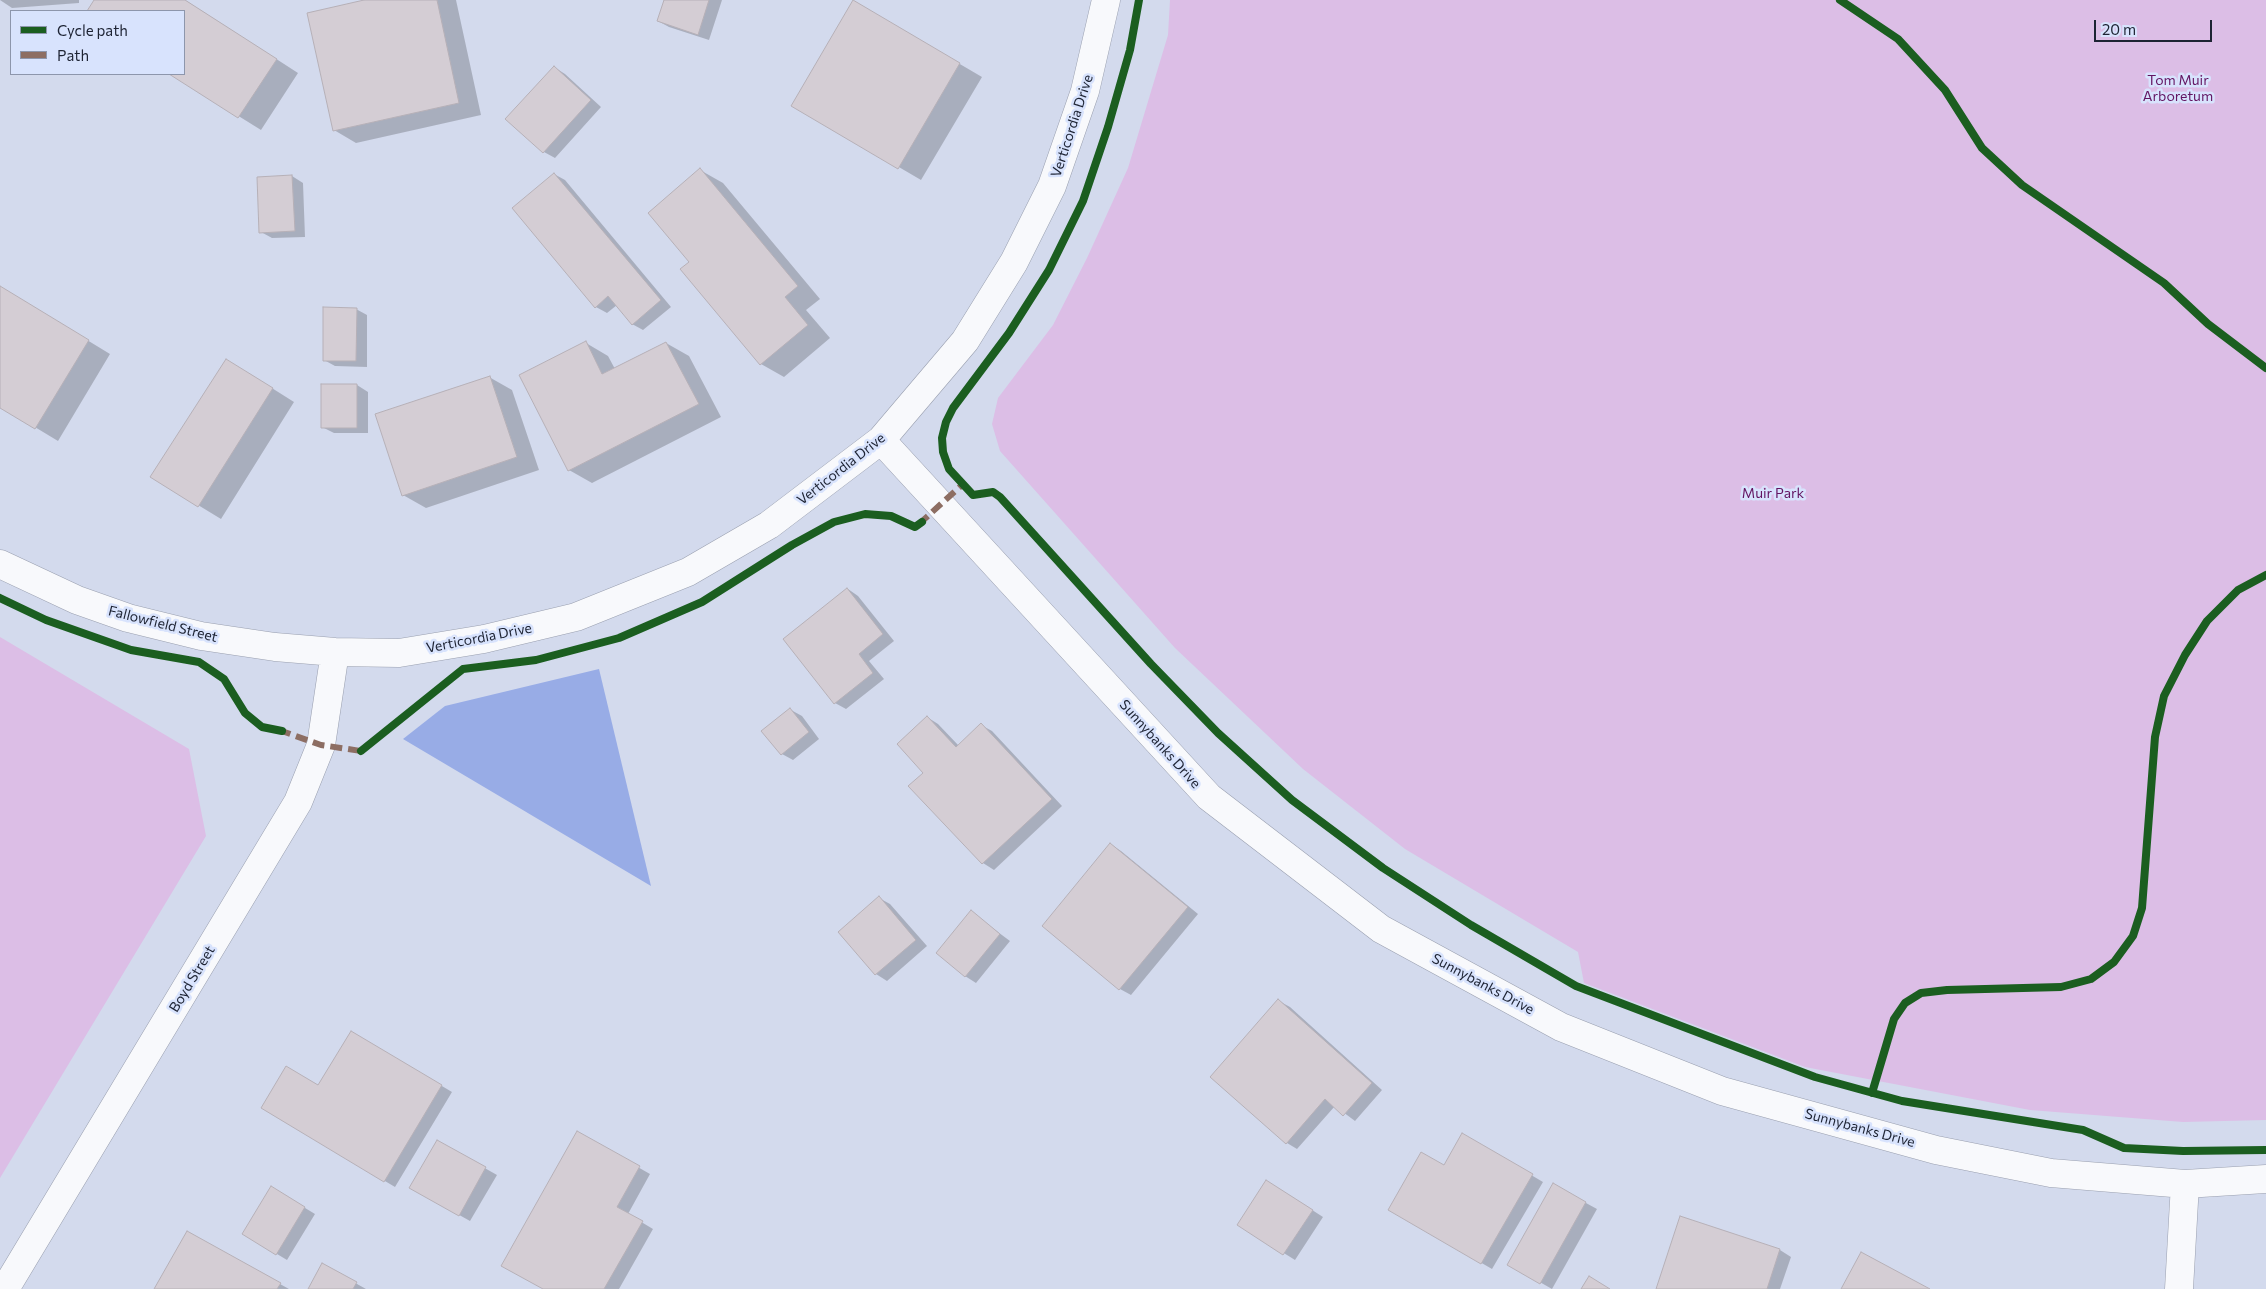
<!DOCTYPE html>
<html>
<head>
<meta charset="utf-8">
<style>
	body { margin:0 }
	#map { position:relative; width:2266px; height:1289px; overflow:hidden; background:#d3daed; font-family:Commissioner,sans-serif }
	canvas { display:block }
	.legend { position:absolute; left:10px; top:10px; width:175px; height:65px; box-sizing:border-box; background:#d8e3fd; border:1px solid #8d96ac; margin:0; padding:6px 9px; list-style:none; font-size:15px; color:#1d2333 }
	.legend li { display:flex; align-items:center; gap:10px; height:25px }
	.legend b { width:25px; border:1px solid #8d96ac }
	.scale { position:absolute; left:2094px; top:20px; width:118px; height:22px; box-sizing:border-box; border:2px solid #1d2333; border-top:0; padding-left:6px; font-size:15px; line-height:18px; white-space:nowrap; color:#1d2333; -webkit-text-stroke:4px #d8e3fd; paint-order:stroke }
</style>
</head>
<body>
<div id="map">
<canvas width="2266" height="1289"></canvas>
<ul class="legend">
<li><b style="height:6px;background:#1b5e20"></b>Cycle path</li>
<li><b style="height:6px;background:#8d6e63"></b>Path</li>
</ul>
<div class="scale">20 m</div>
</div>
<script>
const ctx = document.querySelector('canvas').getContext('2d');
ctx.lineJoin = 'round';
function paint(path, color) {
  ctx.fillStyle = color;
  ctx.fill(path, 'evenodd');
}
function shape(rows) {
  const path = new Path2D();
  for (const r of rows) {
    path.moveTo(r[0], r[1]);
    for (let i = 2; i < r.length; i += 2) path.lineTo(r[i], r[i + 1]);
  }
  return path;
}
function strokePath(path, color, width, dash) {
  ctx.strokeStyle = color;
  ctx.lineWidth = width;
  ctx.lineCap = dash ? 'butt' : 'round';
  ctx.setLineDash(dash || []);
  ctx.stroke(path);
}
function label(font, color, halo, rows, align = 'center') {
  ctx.font = font + ' Commissioner,sans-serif';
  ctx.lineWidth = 5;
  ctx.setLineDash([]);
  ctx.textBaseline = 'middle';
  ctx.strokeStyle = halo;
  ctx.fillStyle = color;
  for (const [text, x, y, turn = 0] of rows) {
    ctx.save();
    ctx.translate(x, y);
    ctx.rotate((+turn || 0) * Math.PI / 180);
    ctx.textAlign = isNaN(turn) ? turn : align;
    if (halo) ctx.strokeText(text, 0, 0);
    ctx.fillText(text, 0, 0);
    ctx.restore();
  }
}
const green = shape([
	[1170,0,2266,0,2266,1120,2183,1122,2030,1110,1805,1067,1584,983,1578,952,1405,849,1303,769,1175,648,1000,451,992,424,998,398,1053,325,1087,258,1128,168,1168,35],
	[0,637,189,749,206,836,0,1178]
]);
const water = shape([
	[599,669,651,886,403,739,445,706]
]);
const shadow = shape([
	[0,0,79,0,79,3,12,8],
	[96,0,185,0,298,73,261,130,171,74,184,74,184,11,89,11],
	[370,0,456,0,481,115,356,143,334,130],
	[665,0,722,0,709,40,669,27,658,21],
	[854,2,982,77,921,180,793,105],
	[554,67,565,74,601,107,555,158,544,152,507,118],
	[700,170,723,183,820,299,806,310,830,338,784,377,761,364,682,269,691,262],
	[554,174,565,180,671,307,643,330,632,324,617,305,607,313,596,307],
	[292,176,303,183,305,237,272,238,261,232],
	[0,287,110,354,58,441,0,406],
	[356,309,367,315,367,367,335,366,324,360],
	[586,343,608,356,615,369,666,343,689,356,721,417,592,483,569,470,521,376],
	[248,373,294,402,221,519,152,477],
	[489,377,512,390,539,470,426,508,403,495],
	[357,385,368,392,368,433,334,433,322,427],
	[848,589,858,596,894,641,869,661,884,679,846,709,835,703],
	[791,710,802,716,819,739,793,760,782,754],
	[927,717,938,724,959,746,981,725,992,731,1062,806,994,870,983,863,910,786,925,773],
	[1110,844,1121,851,1198,914,1131,995,1120,989,1044,926],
	[879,898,890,904,927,946,887,981,876,974,840,932],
	[971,912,1010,941,976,983,965,976],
	[1279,1001,1290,1007,1382,1090,1355,1121,1335,1106,1297,1149,1287,1143],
	[351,1032,452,1092,395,1187,262,1108,318,1086],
	[578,1133,650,1174,628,1214,653,1229,619,1289,545,1289],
	[1463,1135,1543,1182,1492,1269,1390,1210,1445,1166],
	[437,1141,497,1175,470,1221,411,1188],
	[1553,1185,1597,1209,1552,1289,1508,1264],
	[1278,1188,1323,1217,1295,1260,1239,1225],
	[282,1194,315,1214,287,1260,277,1254],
	[1681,1217,1780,1250,1791,1257,1780,1289,1657,1289],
	[323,1265,366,1289,309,1289],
	[280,1284,289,1289,155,1289]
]);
const building = shape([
	[94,0,185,0,277,59,238,118,169,74,184,74,184,11,87,11,94,0],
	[364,0,437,0,459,103,333,131,307,13,364,0],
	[664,0,709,0,698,35,657,21,664,0],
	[853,0,960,63,898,169,791,106,853,0],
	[554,66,591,100,543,153,505,119,554,66],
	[700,168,798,286,785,297,808,325,760,365,680,269,689,262,648,213,700,168],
	[554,173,661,300,632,325,608,296,595,308,512,208,554,173],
	[292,175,295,231,259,233,257,177,292,175],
	[0,286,89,340,35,429,0,408,0,286],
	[323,307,357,308,356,361,323,361,323,307],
	[586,341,602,374,666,342,699,404,568,471,519,375,586,341],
	[226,359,273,388,198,507,150,477,226,359],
	[490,376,517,457,402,496,375,414,490,376],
	[321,384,357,384,357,428,321,428,321,384],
	[847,588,883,634,859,654,873,673,834,704,783,639,847,588],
	[790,708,809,732,781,755,761,731,790,708],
	[927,716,956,747,981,723,1052,799,982,864,908,786,923,773,897,744,927,716],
	[1110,843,1188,907,1119,990,1042,926,1110,843],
	[879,896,916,940,875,975,838,932,879,896],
	[971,910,1000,934,965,977,936,953,971,910],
	[1278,999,1372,1083,1343,1116,1325,1099,1286,1144,1210,1077,1278,999],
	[351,1031,442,1085,384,1182,261,1108,286,1066,318,1085,351,1031],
	[577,1131,640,1166,617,1207,643,1221,604,1289,543,1289,501,1266,577,1131],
	[1462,1133,1533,1174,1481,1264,1388,1210,1421,1152,1444,1165,1462,1133],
	[437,1140,486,1167,459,1216,409,1188,437,1140],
	[1266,1180,1313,1210,1283,1255,1237,1225,1266,1180],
	[1553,1183,1586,1202,1540,1284,1507,1265,1553,1183],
	[271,1186,305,1207,276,1255,242,1234,271,1186],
	[1680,1216,1780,1249,1767,1289,1656,1289,1680,1216],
	[187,1231,281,1283,277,1289,154,1289,187,1231],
	[1861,1252,1930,1289,1841,1289,1861,1252],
	[322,1263,357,1282,353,1289,308,1289,322,1263],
	[1589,1276,1610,1289,1581,1289,1589,1276]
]);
const minor = shape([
	[881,440,1209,797,1381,929,1561,1027,1722,1091,1936,1150,2051,1173,2185,1184,2266,1179],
	[0,564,77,600,128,618,201,636,275,647,335,652,399,653,484,639,576,617,688,572,769,525,881,440,965,341,1014,262,1052,186,1085,91,1106,0],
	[5,1289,298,802,321,745,335,652],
	[2179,1289,2185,1184]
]);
const quiet = shape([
	[919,524,963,484],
	[279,730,321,745,361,751,363,749]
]);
const cycleway = shape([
	[1139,0,1130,50,1108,127,1083,201,1049,270,1009,333,953,408,946,422,942,438,943,452,949,469,973,495,993,492,1000,497,1151,664,1218,733,1292,800,1383,868,1471,925,1576,986,1815,1077,1902,1101,2083,1130,2124,1148,2183,1151,2266,1150],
	[1840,0,1898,39,1945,90,1982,148,2022,185,2164,283,2208,324,2266,368],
	[0,598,46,620,131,650,199,662,224,679,245,713,262,727,282,731],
	[361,751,463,669,536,660,619,638,702,602,792,545,834,522,865,514,891,516,915,527,922,522],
	[1872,1093,1894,1019,1905,1003,1921,993,1947,990,2061,987,2091,979,2114,962,2133,936,2142,908,2155,737,2164,696,2185,655,2207,621,2238,590,2266,575]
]);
const parkNames = [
	["Tom Muir",2178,80],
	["Arboretum",2178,96],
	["Muir Park",1773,493]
];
const streetNames = [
	["Verticordia Drive",1072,126,-72],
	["Verticordia Drive",841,469,-38],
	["Fallowfield Street",163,624,14],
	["Verticordia Drive",479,638,-11],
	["Sunnybanks Drive",1160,744,48],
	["Boyd Street",192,979,-59],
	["Sunnybanks Drive",1483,984,28],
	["Sunnybanks Drive",1860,1128,15]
];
paint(green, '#dcbee6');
paint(water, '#98ace6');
paint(shadow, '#0003');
paint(building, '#d4cdd4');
strokePath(building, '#b6b0b7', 1);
strokePath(minor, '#999faf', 29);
strokePath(minor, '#f8f9fc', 28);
strokePath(quiet, '#8d6e63', 6, [12, 6]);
strokePath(cycleway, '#1b5e20', 8);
label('14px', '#631462', '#d8e3fd', parkNames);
label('14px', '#1d2333', '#d8e3fd', streetNames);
</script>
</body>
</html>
